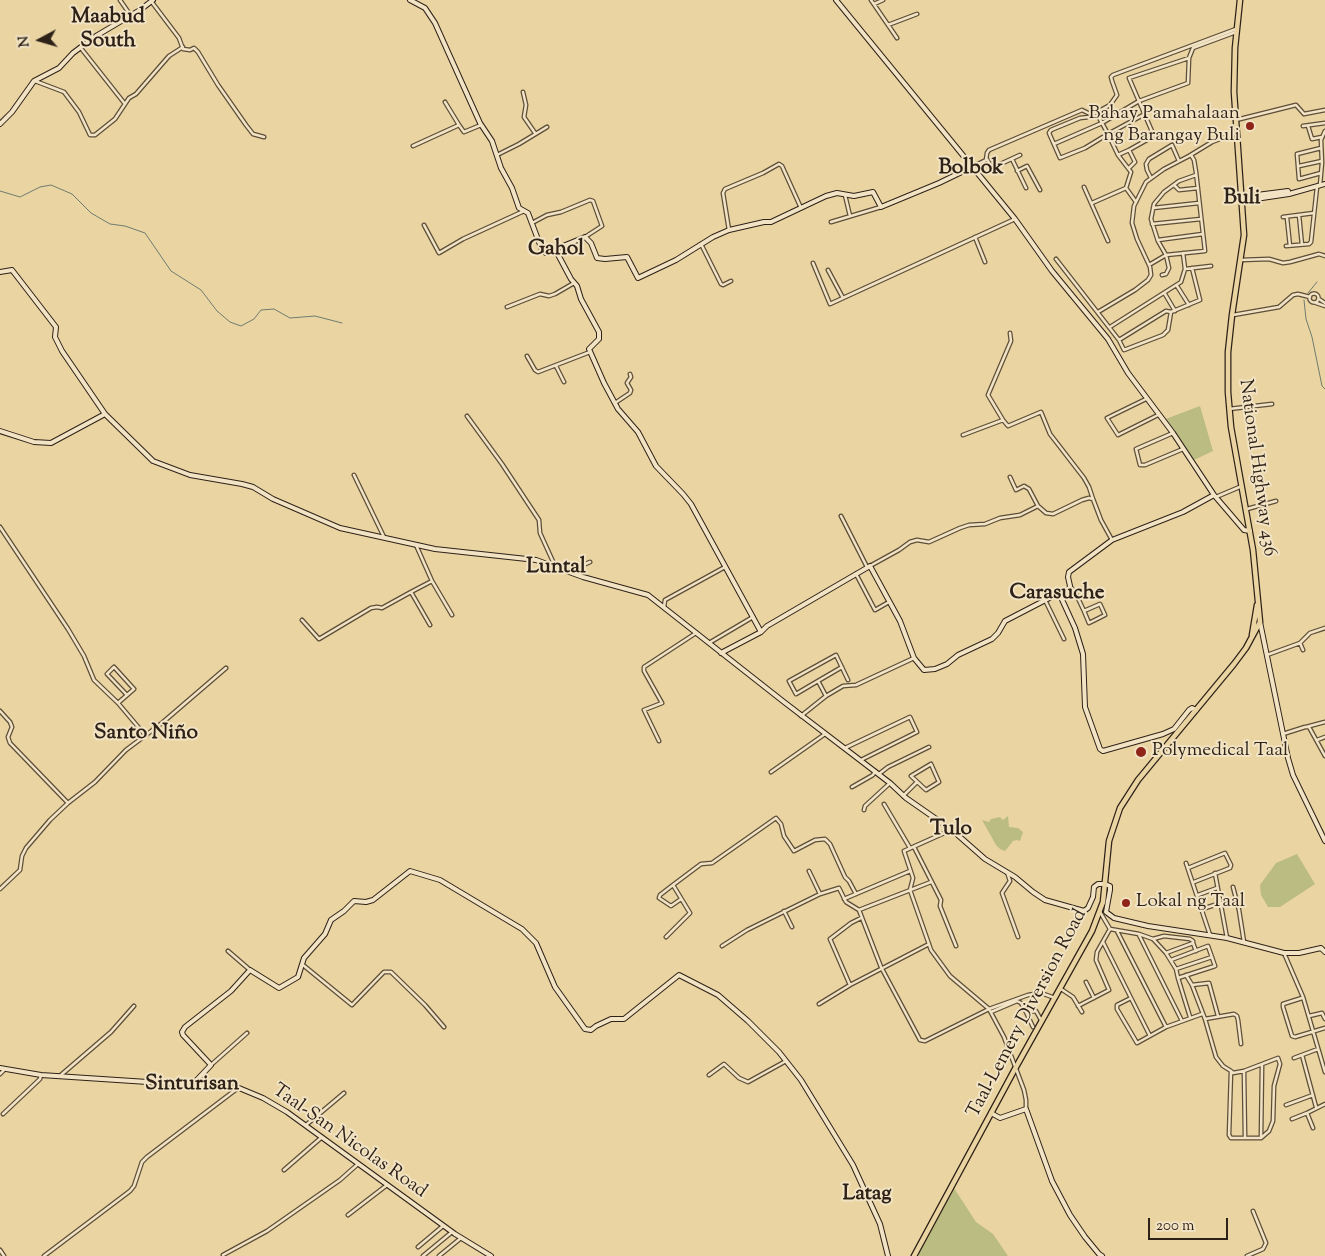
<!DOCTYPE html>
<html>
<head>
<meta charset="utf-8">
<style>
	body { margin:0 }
	#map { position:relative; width:1325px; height:1256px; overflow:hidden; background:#ead4a2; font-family:"Sorts Mill Goudy",serif }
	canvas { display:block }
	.north { position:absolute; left:15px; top:15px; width:50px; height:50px; -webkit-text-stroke:4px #f1e3c3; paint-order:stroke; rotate:264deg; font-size:14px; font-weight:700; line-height:20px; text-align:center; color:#2e2218 }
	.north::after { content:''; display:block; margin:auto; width:18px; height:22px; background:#2e2218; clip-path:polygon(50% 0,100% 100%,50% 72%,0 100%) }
	.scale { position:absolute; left:1148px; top:1218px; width:80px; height:22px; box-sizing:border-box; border:2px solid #2e2218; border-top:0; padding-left:6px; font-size:15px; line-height:18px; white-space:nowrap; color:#2e2218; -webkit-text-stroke:4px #f1e3c3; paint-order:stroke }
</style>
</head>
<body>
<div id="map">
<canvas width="1325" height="1256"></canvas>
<div class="north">N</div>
<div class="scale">200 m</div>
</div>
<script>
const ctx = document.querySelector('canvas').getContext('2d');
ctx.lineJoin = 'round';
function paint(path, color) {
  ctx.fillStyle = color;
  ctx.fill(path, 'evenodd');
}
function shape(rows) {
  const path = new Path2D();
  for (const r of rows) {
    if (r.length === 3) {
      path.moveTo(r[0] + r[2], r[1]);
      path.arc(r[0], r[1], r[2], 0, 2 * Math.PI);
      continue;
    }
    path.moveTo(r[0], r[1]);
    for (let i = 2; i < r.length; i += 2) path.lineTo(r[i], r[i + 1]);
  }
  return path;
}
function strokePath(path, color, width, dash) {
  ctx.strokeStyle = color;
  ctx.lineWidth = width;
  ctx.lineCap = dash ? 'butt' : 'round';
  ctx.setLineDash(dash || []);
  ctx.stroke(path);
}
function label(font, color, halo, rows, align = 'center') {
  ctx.font = font + ' "Sorts Mill Goudy",serif';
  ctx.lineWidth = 4;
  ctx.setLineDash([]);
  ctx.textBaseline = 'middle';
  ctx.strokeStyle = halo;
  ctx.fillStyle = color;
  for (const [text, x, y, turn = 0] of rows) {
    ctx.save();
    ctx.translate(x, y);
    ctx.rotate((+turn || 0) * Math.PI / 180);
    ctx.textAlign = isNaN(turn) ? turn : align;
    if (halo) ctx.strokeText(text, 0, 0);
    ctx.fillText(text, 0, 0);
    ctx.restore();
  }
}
const green = shape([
	[1200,406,1213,451,1194,460,1163,420],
	[1008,816,1009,827,1018,828,1023,832,1020,841,1017,840,1013,841,1005,851,1000,849,996,845,982,820,989,822,991,819,1000,817,1003,820],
	[1297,854,1315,884,1280,907,1268,907,1261,895,1260,885,1276,863],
	[954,1188,976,1222,993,1234,1008,1256,919,1256,918,1254]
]);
const stream = shape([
	[0,191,20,197,40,187,51,185,72,194,91,213,110,224,125,226,145,233,171,271,201,290,217,311,230,322,241,326,254,319,261,310,274,309,290,318,315,316,342,323],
	[1308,293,1317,282],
	[1304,300,1306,319,1312,337,1322,386,1325,389]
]);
const street = shape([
	[120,0,131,16],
	[871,0,897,38],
	[151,1,179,38,183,49,190,50,194,48,198,52,218,85,246,125,253,134,264,137],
	[874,4,883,0],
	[888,25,917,14],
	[80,47,125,104],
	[35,81,64,92,79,112,90,135,95,135,115,119,129,98,136,94,169,56,183,47],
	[523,92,526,105,524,117,535,133],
	[445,102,459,125],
	[1236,120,1296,105,1304,114,1325,110],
	[1303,126,1325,123],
	[1308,126,1312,139,1322,137],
	[1054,144,1102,123,1139,101,1188,83,1189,58,1193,48,1236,32],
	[413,146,459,125,464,132,481,125],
	[497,155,519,144,547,127],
	[1118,155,1129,150],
	[987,159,991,166,994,167,1020,155],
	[1012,159,1026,188],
	[1299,166,1322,161],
	[972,167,986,160,987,153,989,150,1082,110,1092,115,1110,105,1117,95,1112,81,1111,77,1113,75,1236,29],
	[1129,168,1135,162,1129,150,1154,136,1129,78,1189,58],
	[1017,171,1027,166,1040,190],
	[1321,173,1299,179,1297,154,1321,148],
	[1151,178,1147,170,1146,164,1149,159,1172,145,1179,161],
	[1174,185,1179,190,1198,188],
	[1320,185,1322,163,1321,140,1325,131],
	[1084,187,1108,241],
	[845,195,850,216],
	[1136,202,1126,188,1131,172,1118,155,1108,134,1102,123,1098,116,1080,118,1051,130,1049,133,1060,158,1085,148,1108,134,1145,114],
	[1092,203,1126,188],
	[1153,208,1199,203],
	[1299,215,1302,245],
	[1283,217,1314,213],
	[1287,218,1290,246],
	[831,222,881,207],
	[532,223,547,215,561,212,590,200,593,201,602,226,585,237],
	[1152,224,1201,219],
	[424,225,439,253,463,239,524,211],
	[729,230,723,193,725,189,763,173,779,164,782,166,801,208],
	[975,237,985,262],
	[1158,240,1203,234],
	[701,244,721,284,723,285,731,281],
	[1286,246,1309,244,1311,242,1317,187],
	[1056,259,1119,340,1124,350,1163,335,1168,330,1171,312,1200,300,1192,268],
	[1241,260,1269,259,1283,263,1290,262,1319,254,1325,256],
	[813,263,830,304,1015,219],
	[1149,265,1166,255,1205,251,1196,172,1194,160,1191,155],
	[1185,269,1211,266],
	[828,270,843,298],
	[1162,275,1166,274,1169,268,1166,255,1158,241,1151,219,1154,204,1164,192,1179,181,1196,175],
	[1177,286,1189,305],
	[1314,298,4.5],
	[1165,294,1175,311],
	[1319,299,1325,303],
	[1316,303,1325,306],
	[507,307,540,294,549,296,555,294,574,283],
	[1098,312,1135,290,1148,280,1151,275,1150,267,1137,239,1132,223,1134,206,1146,182,1164,169,1189,156,1212,142,1236,133],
	[1233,315,1279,307,1293,295,1298,294,1310,297],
	[1110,327,1181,282,1185,269,1183,253],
	[1119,340,1166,311,1171,312],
	[527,356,535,370,538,372,590,352],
	[556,366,564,382],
	[1146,399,1107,418,1118,435,1158,415],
	[615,403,630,393,631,390,627,383,631,377,630,374],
	[1229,409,1272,404],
	[467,416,502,464,539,520,540,533,555,566],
	[1003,420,988,395,1011,341,1010,333],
	[1173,433,1136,449,1140,465,1145,465,1183,449],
	[963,435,1003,420,1008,426,1041,412,1050,434,1084,478,1089,487,1093,499],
	[354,475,384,537],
	[1010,477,1016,490,1024,486,1029,489,1038,506,1046,513,1053,514,1082,500,1089,498,1093,499,1101,520,1112,540],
	[1216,497,1242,486],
	[1247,509,1276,501],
	[841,516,867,567],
	[0,527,68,629,84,656,94,680,118,703,145,735],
	[416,545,432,581,452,615],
	[870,566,899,550,910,542,917,540,929,542,960,528,969,525,985,524,1000,518,1020,515,1038,506],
	[569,571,590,562],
	[856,574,875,610,889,602],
	[1070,586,1076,594,1084,611,1089,623,1105,615,1100,604,1084,611],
	[1045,600,1064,639],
	[664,607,665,600,725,567],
	[302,620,319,639,371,608,377,607,382,608,411,592],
	[430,625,411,592,432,581],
	[709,643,753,617],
	[1300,643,1303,650],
	[1267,655,1300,643,1310,633,1325,628],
	[818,681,842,667],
	[826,696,818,681,796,694,789,681,836,655,848,680],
	[118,703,134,689,114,667,107,674,127,695],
	[0,711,10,722,12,727,8,737,10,743,68,803],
	[801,716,826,696,843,686,856,685,914,658],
	[1306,727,1325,722],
	[1283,734,1305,727,1309,727,1325,756],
	[1317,740,1325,737],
	[659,741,644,710,662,703,644,671,644,667,696,633],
	[845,748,910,717,917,732,861,760],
	[931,764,939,782,926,790,911,776,931,764],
	[771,772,825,734],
	[879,774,888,767,929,747],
	[852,787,873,775,875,771],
	[903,796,916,783],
	[884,804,910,848],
	[864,810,865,806,890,783],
	[951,830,904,851,913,878,910,890,931,950,950,976,989,1009,1004,1037,1024,1090,1026,1100,1026,1109],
	[914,847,941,900,940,906,956,946],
	[1186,863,1210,935],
	[1188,868,1225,853,1231,865,1230,868,1194,882],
	[809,871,820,894],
	[1007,872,1010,881,1002,893,1018,937],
	[1215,873,1227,938],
	[673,885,660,895,659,898,671,906,681,899],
	[1233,887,1239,910,1244,942],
	[0,889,20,870,22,856,26,848,50,820,68,803,95,782,126,750,162,723,226,668],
	[1198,895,1217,888],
	[844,899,910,871],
	[1202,909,1221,903],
	[859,910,881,967,920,1040,925,1041,989,1009,1028,995,1041,993,1055,998],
	[784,911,792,927],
	[1100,912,1110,929,1139,934,1153,939,1166,953,1176,969,1178,978,1190,1017],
	[861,918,851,923,830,939,850,985,929,944],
	[1117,931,1166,1027],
	[1139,935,1182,1021],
	[666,937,690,913,673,885,701,864,712,863,776,818,781,824,784,836,794,851,815,840,825,839,830,844,845,877,849,881,856,894],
	[1153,939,1164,936,1190,939,1193,941,1193,943],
	[1103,942,1150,1036],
	[722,946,747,930,820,894,839,888,846,902,859,910,931,882],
	[228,951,250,970],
	[1166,953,1193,943,1196,951],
	[1284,953,1303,997,1325,1072],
	[1171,960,1208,946,1215,966,1178,978],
	[303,965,352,1005,384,972,391,972,425,1005,444,1027],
	[1176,969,1212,957],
	[1186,975,1192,985,1205,1019,1216,1057,1223,1066,1231,1071,1233,1073,1244,1071,1278,1058,1280,1064,1274,1086,1273,1121,1269,1131,1261,1138,1231,1138,1229,1135,1231,1071],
	[1086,982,1094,998],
	[1192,985,1209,983,1218,1016],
	[1061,989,1073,997,1082,1012],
	[1131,998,1117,1005,1117,1009,1137,1043,1166,1027,1202,1014],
	[1302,998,1283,1004,1283,1007,1292,1036,1295,1037,1325,1028],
	[819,1004,850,985],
	[1078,1006,1109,990,1096,960,1097,952,1110,929],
	[991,1012,1017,1001,1021,1003,1026,1012],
	[1309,1016,1322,1013,1325,1019],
	[1205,1019,1234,1014,1237,1016,1238,1020,1241,1044],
	[1033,1027,1026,1012,1036,1011,1041,1020],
	[1294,1058,1302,1055],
	[211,1065,247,1033],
	[1244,1071,1245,1137],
	[0,1074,5,1069],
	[61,1075,111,1032,134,1006],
	[709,1075,724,1064,739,1078,748,1082,786,1061],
	[1286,1105,1313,1095],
	[1316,1107,1302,1055,1318,1049],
	[3,1114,40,1079,41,1075],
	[1292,1119,1307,1113],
	[306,1125,344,1093],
	[1313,1128,1307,1113,1325,1104],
	[1261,1138,1262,1065],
	[284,1170,322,1137],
	[348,1215,387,1185],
	[418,1247,443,1226],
	[0,1250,4,1256],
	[223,1255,267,1231,340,1180,358,1164],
	[44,1256,130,1191,134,1186,142,1162,147,1157,238,1088],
	[423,1256,452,1232],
	[439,1256,461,1238],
	[1247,1256,1263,1249,1266,1243,1253,1211]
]);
const secondary = shape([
	[410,0,425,8,435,23,480,123,492,141,501,168,512,188,519,208,528,213,542,250,546,253,585,237,591,243,597,258,605,259,627,257,638,278,676,260,713,237,729,230,764,222,771,222,826,196,837,193,854,196,873,192,881,207,939,183,972,167],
	[836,0,1015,219,1052,271,1108,339,1128,373,1173,433,1214,495,1244,530,1250,531],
	[0,124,12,112,34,81,59,68,73,53,96,36,140,10,153,0],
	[1241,197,1288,191],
	[1242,201,1289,194,1325,184],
	[555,249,571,279,577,286,581,299,599,332,599,339,589,349,604,383,618,409,638,432,656,466,683,494,691,504,761,632,721,653],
	[0,272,12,270,56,327,55,337,62,351,105,414,153,461,190,475,242,484,253,487,273,499,340,528,435,549,536,560,583,577,648,595,784,702,890,783,906,798,952,830,985,859,1015,877,1033,892,1045,900,1084,911,1088,908,1093,897,1094,887,1098,884,1105,884,1110,886,1110,890,1106,912,1114,918,1148,926,1227,938,1284,953,1299,953,1321,948,1325,952],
	[0,431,34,442,51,443,105,414],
	[1059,593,1075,628,1083,654,1085,707,1100,749,1103,751,1163,734,1174,729,1189,710,1192,708,1196,710],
	[1260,622,1288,758,1293,775,1325,841],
	[761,632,767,626,870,566,900,621,914,658,924,670,935,669,947,664,958,655,992,639,998,633,1005,621,1059,593,1069,590,1070,586,1068,577,1069,572,1112,540,1183,512,1214,495],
	[0,1068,41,1075,239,1088,263,1098,287,1112,455,1234,491,1256],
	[192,1085,211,1065,183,1035,182,1032,185,1027,231,991,250,970,279,988,298,977,304,958,325,934,331,920,344,911,354,901,366,902,373,900,410,871,440,880,522,929,536,943,555,987,585,1029,591,1030,596,1026,611,1019,624,1019,679,975,718,995,748,1021,779,1052,801,1080,853,1165,880,1224,888,1256],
	[991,1113,1000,1118,1026,1109,1052,1181,1070,1215,1085,1237,1099,1254,1102,1256]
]);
const primary = shape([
	[1252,635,1257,605],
	[914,1256,1016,1067,1092,931,1103,902,1109,841,1120,808,1138,780,1234,664,1246,648,1260,622,1253,550,1231,427,1228,392,1228,352,1232,315,1244,235,1234,92,1235,48,1240,0]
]);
const markers = [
	[1250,126,5,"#8f2418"],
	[1141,752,6,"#8f2418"],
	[1126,903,5,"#8f2418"]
];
const poiNames = [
	["Bahay Pamahalaan",1240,115,"right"],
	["ng Barangay Buli",1240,137,"right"],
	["Polymedical Taal",1152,752],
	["Lokal ng Taal",1136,903]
];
const streetNames = [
	["National Highway 436",1256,468,82],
	["Taal-Lemery Diversion Road",1028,1014,-62],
	["Taal-San Nicolas Road",349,1142,35]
];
const quarterNames = [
	["Maabud",108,18],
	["South",108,42],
	["Bolbok",971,169],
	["Buli",1242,199],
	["Gahol",556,250],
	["Luntal",556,568],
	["Carasuche",1057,594],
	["Santo Niño",146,734],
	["Tulo",951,830],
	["Sinturisan",192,1085],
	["Latag",867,1195]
];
paint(green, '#bbbc82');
strokePath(stream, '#6e7c70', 1);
strokePath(street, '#5d4e3a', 5);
strokePath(secondary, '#2e2218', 6);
strokePath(primary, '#2e2218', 7);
strokePath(street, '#f1e3c3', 2.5);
strokePath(secondary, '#f1e3c3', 4);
strokePath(primary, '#ead4a2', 4.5);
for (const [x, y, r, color] of markers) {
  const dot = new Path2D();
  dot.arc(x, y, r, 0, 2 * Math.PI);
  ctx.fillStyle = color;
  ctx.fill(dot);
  strokePath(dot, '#f1e3c3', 2);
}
label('19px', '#2e2218', '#f1e3c3', poiNames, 'left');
label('19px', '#2e2218', '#f1e3c3', streetNames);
label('bold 21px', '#2e2218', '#f1e3c3', quarterNames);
</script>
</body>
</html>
